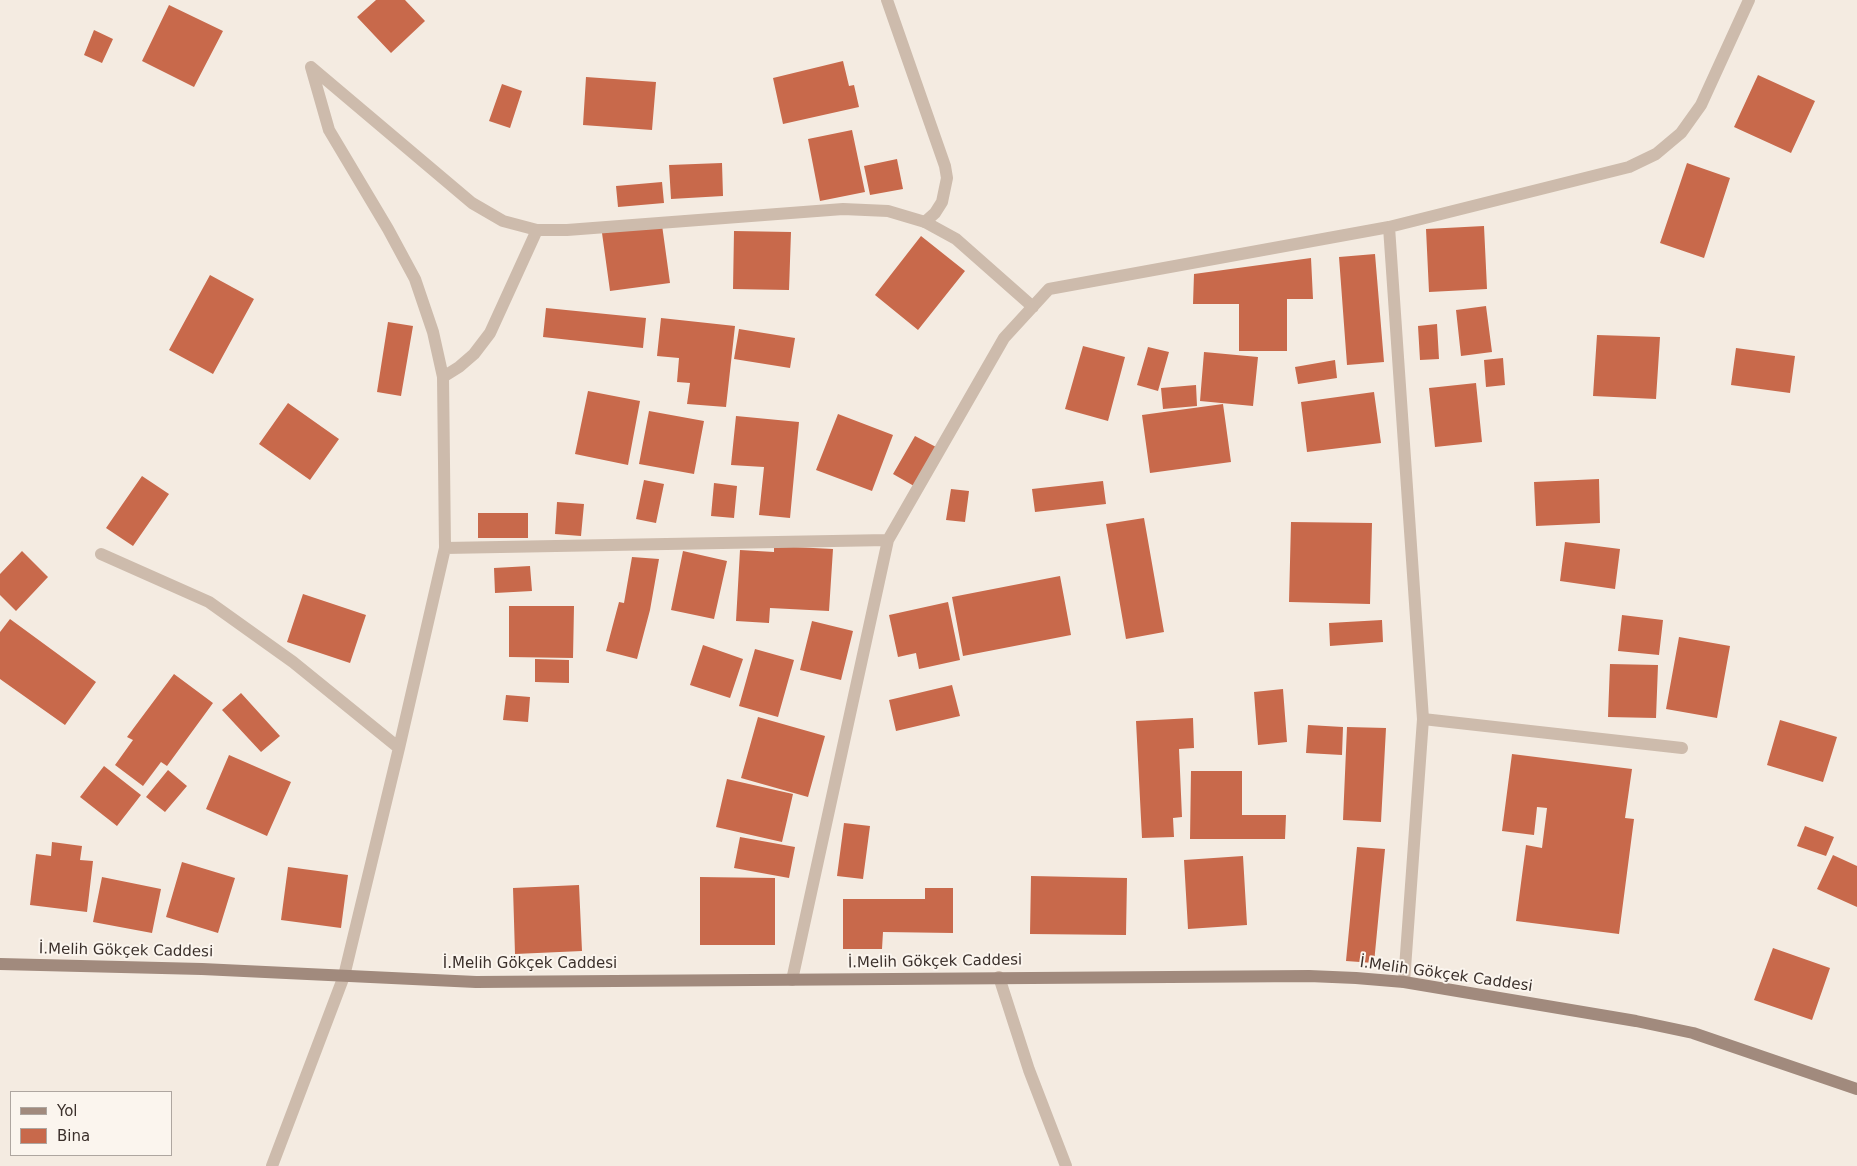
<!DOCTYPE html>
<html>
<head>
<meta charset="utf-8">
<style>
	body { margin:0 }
	#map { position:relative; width:1857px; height:1166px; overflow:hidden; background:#f4ebe1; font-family:"DejaVu Sans",sans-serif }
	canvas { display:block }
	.legend { position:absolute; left:10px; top:1091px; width:162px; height:65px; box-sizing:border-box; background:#fbf5ee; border:1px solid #aea6a0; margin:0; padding:6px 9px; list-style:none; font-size:15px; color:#3b302b }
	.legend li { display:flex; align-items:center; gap:10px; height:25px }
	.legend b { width:25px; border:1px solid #aea6a0 }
</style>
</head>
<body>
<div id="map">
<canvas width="1857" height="1166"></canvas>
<ul class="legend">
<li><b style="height:6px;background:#a18a7d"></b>Yol</li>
<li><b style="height:14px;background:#c8694b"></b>Bina</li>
</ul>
</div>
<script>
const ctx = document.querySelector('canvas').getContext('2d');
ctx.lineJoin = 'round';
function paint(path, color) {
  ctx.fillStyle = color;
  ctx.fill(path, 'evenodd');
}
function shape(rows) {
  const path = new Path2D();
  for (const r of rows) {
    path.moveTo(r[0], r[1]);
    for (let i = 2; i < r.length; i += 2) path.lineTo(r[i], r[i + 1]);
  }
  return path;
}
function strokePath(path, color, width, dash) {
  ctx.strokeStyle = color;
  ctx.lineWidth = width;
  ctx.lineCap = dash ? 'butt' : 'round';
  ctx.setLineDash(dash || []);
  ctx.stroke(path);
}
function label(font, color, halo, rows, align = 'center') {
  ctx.font = font + ' "DejaVu Sans",sans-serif';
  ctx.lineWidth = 4;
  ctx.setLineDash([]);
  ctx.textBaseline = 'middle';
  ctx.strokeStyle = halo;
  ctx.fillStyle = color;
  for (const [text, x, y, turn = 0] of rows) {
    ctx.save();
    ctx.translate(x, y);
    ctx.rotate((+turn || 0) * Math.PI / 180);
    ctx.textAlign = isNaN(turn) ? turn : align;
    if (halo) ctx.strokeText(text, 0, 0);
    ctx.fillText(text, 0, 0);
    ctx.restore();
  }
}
const building = shape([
	[376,0,405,0,425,21,391,53,357,17],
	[169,5,223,31,194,87,142,61],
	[94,30,113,39,102,63,84,55],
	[843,61,849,86,854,85,859,107,783,124,773,78],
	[1758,75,1815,101,1791,153,1734,127],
	[586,77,656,82,652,130,583,125],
	[502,84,522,91,510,128,489,121],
	[852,130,865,192,820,201,808,139],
	[897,159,903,189,870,195,864,166],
	[722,163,723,196,671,199,669,165],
	[1687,163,1730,178,1704,258,1660,243],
	[662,182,664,203,618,207,616,186],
	[662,225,670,283,610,291,602,233],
	[1484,226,1487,289,1429,292,1426,229],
	[734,231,791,232,789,290,733,289],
	[921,236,965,271,918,330,875,295],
	[1375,254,1384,362,1347,365,1339,257],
	[1311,258,1313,299,1287,299,1287,351,1239,351,1239,304,1193,304,1194,274],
	[210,275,254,299,213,374,169,350],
	[1486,306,1492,352,1461,356,1456,310],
	[546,308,646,318,643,348,543,337],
	[661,318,735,326,726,407,687,404,690,383,677,382,679,358,657,356],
	[388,322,413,326,401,396,377,392],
	[1437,324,1439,359,1420,360,1418,326],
	[739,329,795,338,790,368,734,359],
	[1597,335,1660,337,1656,399,1593,396],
	[1083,346,1125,357,1108,421,1065,409],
	[1148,347,1169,352,1158,391,1137,385],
	[1736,348,1795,356,1790,393,1731,385],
	[1204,352,1258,357,1253,406,1200,401],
	[1503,358,1505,385,1486,387,1484,360],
	[1335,360,1337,378,1298,384,1295,367],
	[1476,383,1482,442,1435,447,1429,388],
	[1196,385,1197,406,1163,409,1161,388],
	[588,391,640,401,628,465,575,454],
	[1374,392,1381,443,1307,452,1301,402],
	[288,403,339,439,310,480,259,444],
	[1223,404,1231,462,1150,473,1142,415],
	[649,411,704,421,694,474,639,464],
	[838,414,893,435,872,491,816,470],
	[736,416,799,422,790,518,759,515,764,467,731,465],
	[915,436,936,447,914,486,893,474],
	[142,476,169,494,133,546,106,528],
	[1599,479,1600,523,1536,526,1534,482],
	[644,480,664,484,656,523,636,519],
	[1103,481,1106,504,1035,512,1032,489],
	[714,483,737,486,734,518,711,516],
	[951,489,969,491,965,522,946,520],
	[557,502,584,504,581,536,555,534],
	[478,513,528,513,528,538,478,538],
	[1144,518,1164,632,1126,639,1106,524],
	[1291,522,1372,523,1370,604,1289,602],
	[1565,542,1620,549,1615,589,1560,581],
	[774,546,833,549,829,611,770,608,769,623,736,621,740,550,774,552],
	[22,551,48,577,16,611,0,595,0,574],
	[683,551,727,561,714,619,671,610],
	[632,557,659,559,650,610,637,659,606,651,619,602,624,603],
	[530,566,532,591,495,593,494,568],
	[1060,576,1071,635,963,656,952,597],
	[303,594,366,615,350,663,287,642],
	[948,602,960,660,919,669,916,653,898,657,889,615],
	[509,606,574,606,573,658,509,657],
	[1622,615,1663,620,1659,655,1618,651],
	[10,619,96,682,65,725,0,679,0,632],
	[1382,620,1383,642,1330,646,1329,623],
	[812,621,853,631,841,680,800,670],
	[1679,637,1730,646,1717,718,1666,709],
	[703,645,743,659,730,698,690,685],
	[755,649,794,660,778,717,739,706],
	[535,659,569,660,569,683,535,682],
	[1610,664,1658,665,1656,718,1608,717],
	[174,674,213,703,167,766,161,762,143,786,115,765,133,740,127,737],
	[952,685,960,716,896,731,889,700],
	[1283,689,1287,742,1258,745,1254,692],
	[241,693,280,736,261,752,222,710],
	[506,695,530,697,528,722,503,720],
	[758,717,825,736,808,797,741,778],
	[1193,718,1194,748,1179,749,1182,817,1173,818,1174,837,1142,838,1136,721],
	[1780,720,1837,737,1823,782,1767,765],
	[1308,725,1343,727,1342,755,1306,753],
	[1347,727,1386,728,1381,822,1343,820],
	[1512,754,1632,769,1625,818,1634,819,1619,934,1516,921,1526,845,1542,848,1547,808,1537,807,1534,835,1502,831],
	[229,755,291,782,267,836,206,809],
	[104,766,141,795,117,826,80,797],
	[168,770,187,786,165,812,146,797],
	[1191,771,1242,771,1242,815,1286,815,1285,839,1190,839],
	[727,779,793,794,782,842,716,827],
	[844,823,870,826,863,879,837,876],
	[1805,826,1834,837,1826,856,1797,846],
	[740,837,795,847,789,878,734,868],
	[52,842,82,846,80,860,93,861,87,912,30,905,36,854,51,856],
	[1357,847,1385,849,1374,963,1346,961],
	[1833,855,1857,866,1857,907,1817,889],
	[1243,856,1247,925,1188,929,1184,860],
	[182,862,235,878,218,933,166,917],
	[288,867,348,875,341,928,281,920],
	[1031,876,1127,878,1126,935,1030,934],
	[102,877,161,889,152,933,93,922],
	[700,877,775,878,775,945,700,945],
	[579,885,582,951,515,954,513,888],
	[925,888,953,888,953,933,883,932,882,949,843,949,843,899,925,899],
	[1773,948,1830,968,1812,1020,1754,1000]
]);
const lane = shape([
	[887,0,945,166,947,178,942,202,935,213,925,222],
	[1423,719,1682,748]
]);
const street = shape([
	[311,67,472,203,503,221,537,230,567,230,843,209,888,211,925,222,956,239,1033,307],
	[1389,227,1423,719,1404,982],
	[443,377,459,367,474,354,490,333,537,230],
	[445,548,888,540],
	[101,554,209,602,293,662,399,748],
	[999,977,1029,1070,1066,1166],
	[792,980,888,540,1004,338,1049,289,1389,227,1629,167,1656,154,1681,133,1701,105,1749,0],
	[272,1166,344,976,399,748,445,548,443,377,433,332,415,279,388,229,329,130,311,67]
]);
const secondary = shape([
	[0,964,202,969,476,982,1309,976,1356,978,1404,982,1636,1021,1693,1033,1857,1089]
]);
const streetNames = [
	["İ.Melih Gökçek Caddesi",126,951,1],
	["İ.Melih Gökçek Caddesi",935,962,-1],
	["İ.Melih Gökçek Caddesi",530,964],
	["İ.Melih Gökçek Caddesi",1446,975,8]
];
paint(building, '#c8694b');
strokePath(lane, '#cdbbac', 12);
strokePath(street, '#cdbbac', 12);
strokePath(secondary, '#a18a7d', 12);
label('15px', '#3b302b', '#fbf5ee', streetNames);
</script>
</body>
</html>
